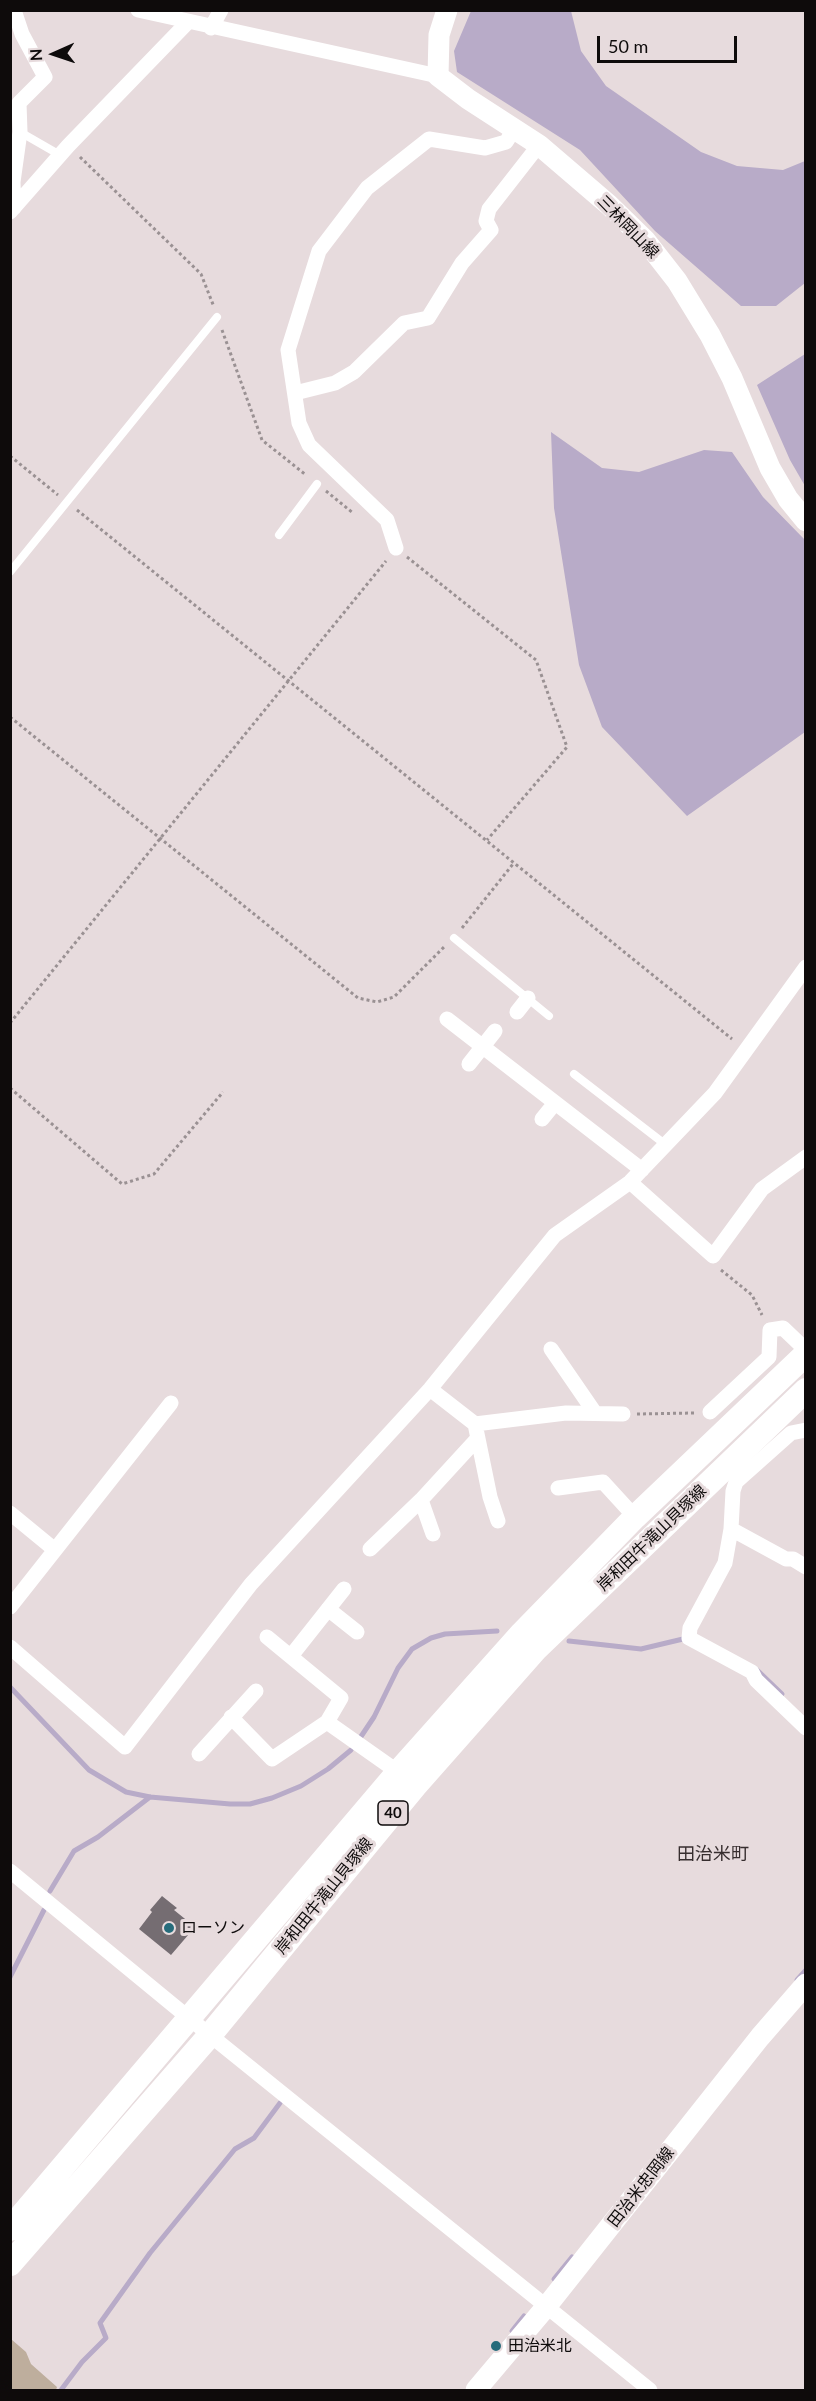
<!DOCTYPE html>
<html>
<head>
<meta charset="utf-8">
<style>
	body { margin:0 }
	#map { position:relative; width:816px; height:2401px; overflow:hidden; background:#e7dbdd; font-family:Lato,sans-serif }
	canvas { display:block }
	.frame { position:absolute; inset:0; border:12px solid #0e0b0b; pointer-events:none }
	.north { position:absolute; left:24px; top:24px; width:60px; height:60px; -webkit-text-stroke:4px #e7dbdd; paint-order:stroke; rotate:267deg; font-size:16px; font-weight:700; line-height:24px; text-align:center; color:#0e0b0b }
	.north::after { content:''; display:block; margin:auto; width:21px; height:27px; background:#0e0b0b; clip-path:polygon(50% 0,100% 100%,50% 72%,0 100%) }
	.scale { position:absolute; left:597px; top:36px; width:140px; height:27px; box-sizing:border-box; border:3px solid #0e0b0b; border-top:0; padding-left:8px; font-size:18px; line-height:21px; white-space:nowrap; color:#0e0b0b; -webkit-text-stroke:4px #e7dbdd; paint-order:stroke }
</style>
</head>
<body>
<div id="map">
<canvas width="816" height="2401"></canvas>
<div class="frame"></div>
<div class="north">N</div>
<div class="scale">50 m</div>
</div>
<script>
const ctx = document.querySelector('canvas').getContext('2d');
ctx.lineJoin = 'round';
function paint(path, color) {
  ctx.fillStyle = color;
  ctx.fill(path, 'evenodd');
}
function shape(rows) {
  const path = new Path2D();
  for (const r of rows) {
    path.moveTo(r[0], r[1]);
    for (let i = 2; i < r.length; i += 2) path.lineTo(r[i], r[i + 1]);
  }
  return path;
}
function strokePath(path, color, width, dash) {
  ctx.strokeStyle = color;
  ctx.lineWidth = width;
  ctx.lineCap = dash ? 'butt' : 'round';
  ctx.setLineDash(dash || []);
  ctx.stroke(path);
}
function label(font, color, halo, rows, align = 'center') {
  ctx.font = font + ' Lato,"Noto Sans JP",sans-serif';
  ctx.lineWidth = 6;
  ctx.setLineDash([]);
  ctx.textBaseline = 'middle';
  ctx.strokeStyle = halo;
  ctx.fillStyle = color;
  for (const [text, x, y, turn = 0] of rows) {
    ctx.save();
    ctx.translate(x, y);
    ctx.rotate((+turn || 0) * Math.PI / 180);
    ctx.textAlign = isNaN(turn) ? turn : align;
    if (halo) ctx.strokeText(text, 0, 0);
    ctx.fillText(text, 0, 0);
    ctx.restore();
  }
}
const green = shape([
	[11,2339,26,2352,31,2364,57,2387,56,2390,11,2390]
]);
const water = shape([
	[471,11,571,11,581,51,606,86,701,152,737,166,783,170,805,161,805,283,776,306,741,306,655,231,580,150,457,72,454,51],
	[805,354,805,486,790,460,757,385],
	[551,432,602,468,639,472,704,450,732,452,763,497,805,540,805,732,687,816,602,727,579,665,554,508]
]);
const stream = shape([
	[569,1641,641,1649,683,1639],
	[756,1669,782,1694],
	[10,1687,89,1770,126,1792,150,1797,230,1804,250,1804,272,1798,301,1786,328,1769,351,1750],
	[360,1738,374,1717,398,1668,412,1649,431,1638,445,1634,497,1631],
	[50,1891,74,1851,98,1837,150,1797],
	[10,1977,44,1910],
	[797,1980,806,1970],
	[554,2279,572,2257],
	[512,2331,524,2316],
	[61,2390,82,2362,106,2338,100,2323,150,2253,235,2149,254,2138,280,2103]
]);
const building = shape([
	[162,1896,177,1908,174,1910,195,1927,171,1955,139,1929,152,1912,150,1910]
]);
const path = shape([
	[80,157,201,274,214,307],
	[222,330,262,440,306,475],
	[10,456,58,495],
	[326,491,353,513],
	[77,510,732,1039],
	[407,557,536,660,567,747,487,840],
	[10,717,358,998,377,1002,394,997,445,946],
	[462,928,513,864],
	[10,1023,386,561],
	[10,1088,122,1184,154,1174,223,1092],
	[721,1270,752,1295,762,1315],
	[637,1414,694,1413]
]);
const lane = shape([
	[20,132,60,155],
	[279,535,317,484],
	[10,572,217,317],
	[454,938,549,1016],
	[574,1074,666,1145]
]);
const street = shape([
	[138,10,438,76],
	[211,28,221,10],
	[14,208,13,182,20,132,19,103,45,77,22,34,14,10],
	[10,212,68,146,187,23],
	[295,393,335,383,354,372,404,323,428,318,462,263,491,230,486,221,489,209,539,145],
	[396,548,387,520,309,445,299,423,288,350,319,251,367,188,429,139,485,148,506,142,515,128],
	[517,1012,528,998],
	[447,1019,642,1170],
	[469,1064,495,1031],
	[542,1119,555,1103],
	[630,1182,713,1256,762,1189,806,1157],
	[551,1349,595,1413],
	[430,1389,475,1424,490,1497,498,1521],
	[710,1412,769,1357,770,1330,783,1328,806,1350],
	[475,1424,566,1413,623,1414],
	[806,1430,791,1433,736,1482,733,1491,731,1529,725,1563,690,1628,689,1638,752,1672,756,1680,806,1728],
	[558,1488,603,1482,635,1517],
	[421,1500,433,1534],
	[10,1513,55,1550],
	[731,1529,786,1559,793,1559,806,1567],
	[370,1549,421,1500,477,1439],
	[10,1607,171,1403],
	[328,1609,357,1632],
	[267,1637,341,1698,327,1722],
	[10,1647,125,1747,251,1584,430,1389,555,1235,630,1182,715,1093,806,967],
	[291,1656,344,1589],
	[231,1717,272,1759,327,1722,398,1772],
	[199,1754,256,1691],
	[10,1871,190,2019,650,2390]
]);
const secondary = shape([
	[447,10,439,35,438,76,468,99,539,145,609,205,645,240,677,281,710,335,732,378,770,468,788,499,806,521],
	[476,2390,546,2307,760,2037,806,1984]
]);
const primary = shape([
	[10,2229,398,1772,522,1633,635,1517,806,1354],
	[10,2264,210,2035,415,1786,536,1649,806,1390]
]);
const markers = [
	[169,1928,6,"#266c7b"],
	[496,2346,6,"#266c7b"]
];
const shields = [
	[393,1813,30]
];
const shieldNames = [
	["40",393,1813]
];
const streetNames = [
	["三林岡山線",628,227,46],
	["岸和田牛滝山貝塚線",652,1538,-44],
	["岸和田牛滝山貝塚線",324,1896,-51],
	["田治米忠岡線",641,2187,-52]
];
const poiNames = [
	["ローソン",181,1928],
	["田治米北",508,2346]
];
const neighbourhoodNames = [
	["田治米町",713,1854]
];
paint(green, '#beae9d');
paint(water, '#b8abc8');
strokePath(stream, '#b8abc8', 5);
paint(building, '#756d72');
strokePath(path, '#9a9193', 3, [3, 3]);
strokePath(lane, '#fff', 8);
strokePath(street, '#fff', 15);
strokePath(secondary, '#fff', 21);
strokePath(primary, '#fff', 24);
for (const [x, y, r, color] of markers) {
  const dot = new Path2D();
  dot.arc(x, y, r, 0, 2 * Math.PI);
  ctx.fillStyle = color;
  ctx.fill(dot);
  strokePath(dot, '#e7dbdd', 2);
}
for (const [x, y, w] of shields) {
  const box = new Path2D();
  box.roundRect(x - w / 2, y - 12, w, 24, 4.5);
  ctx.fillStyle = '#e7dbdd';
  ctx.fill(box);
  strokePath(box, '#0e0b0b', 1.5);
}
label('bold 15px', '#0e0b0b', null, shieldNames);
label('16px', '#0e0b0b', '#e7dbdd', streetNames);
label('16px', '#0e0b0b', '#e7dbdd', poiNames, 'left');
label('18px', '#372e2f', '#e7dbdd', neighbourhoodNames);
</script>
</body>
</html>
